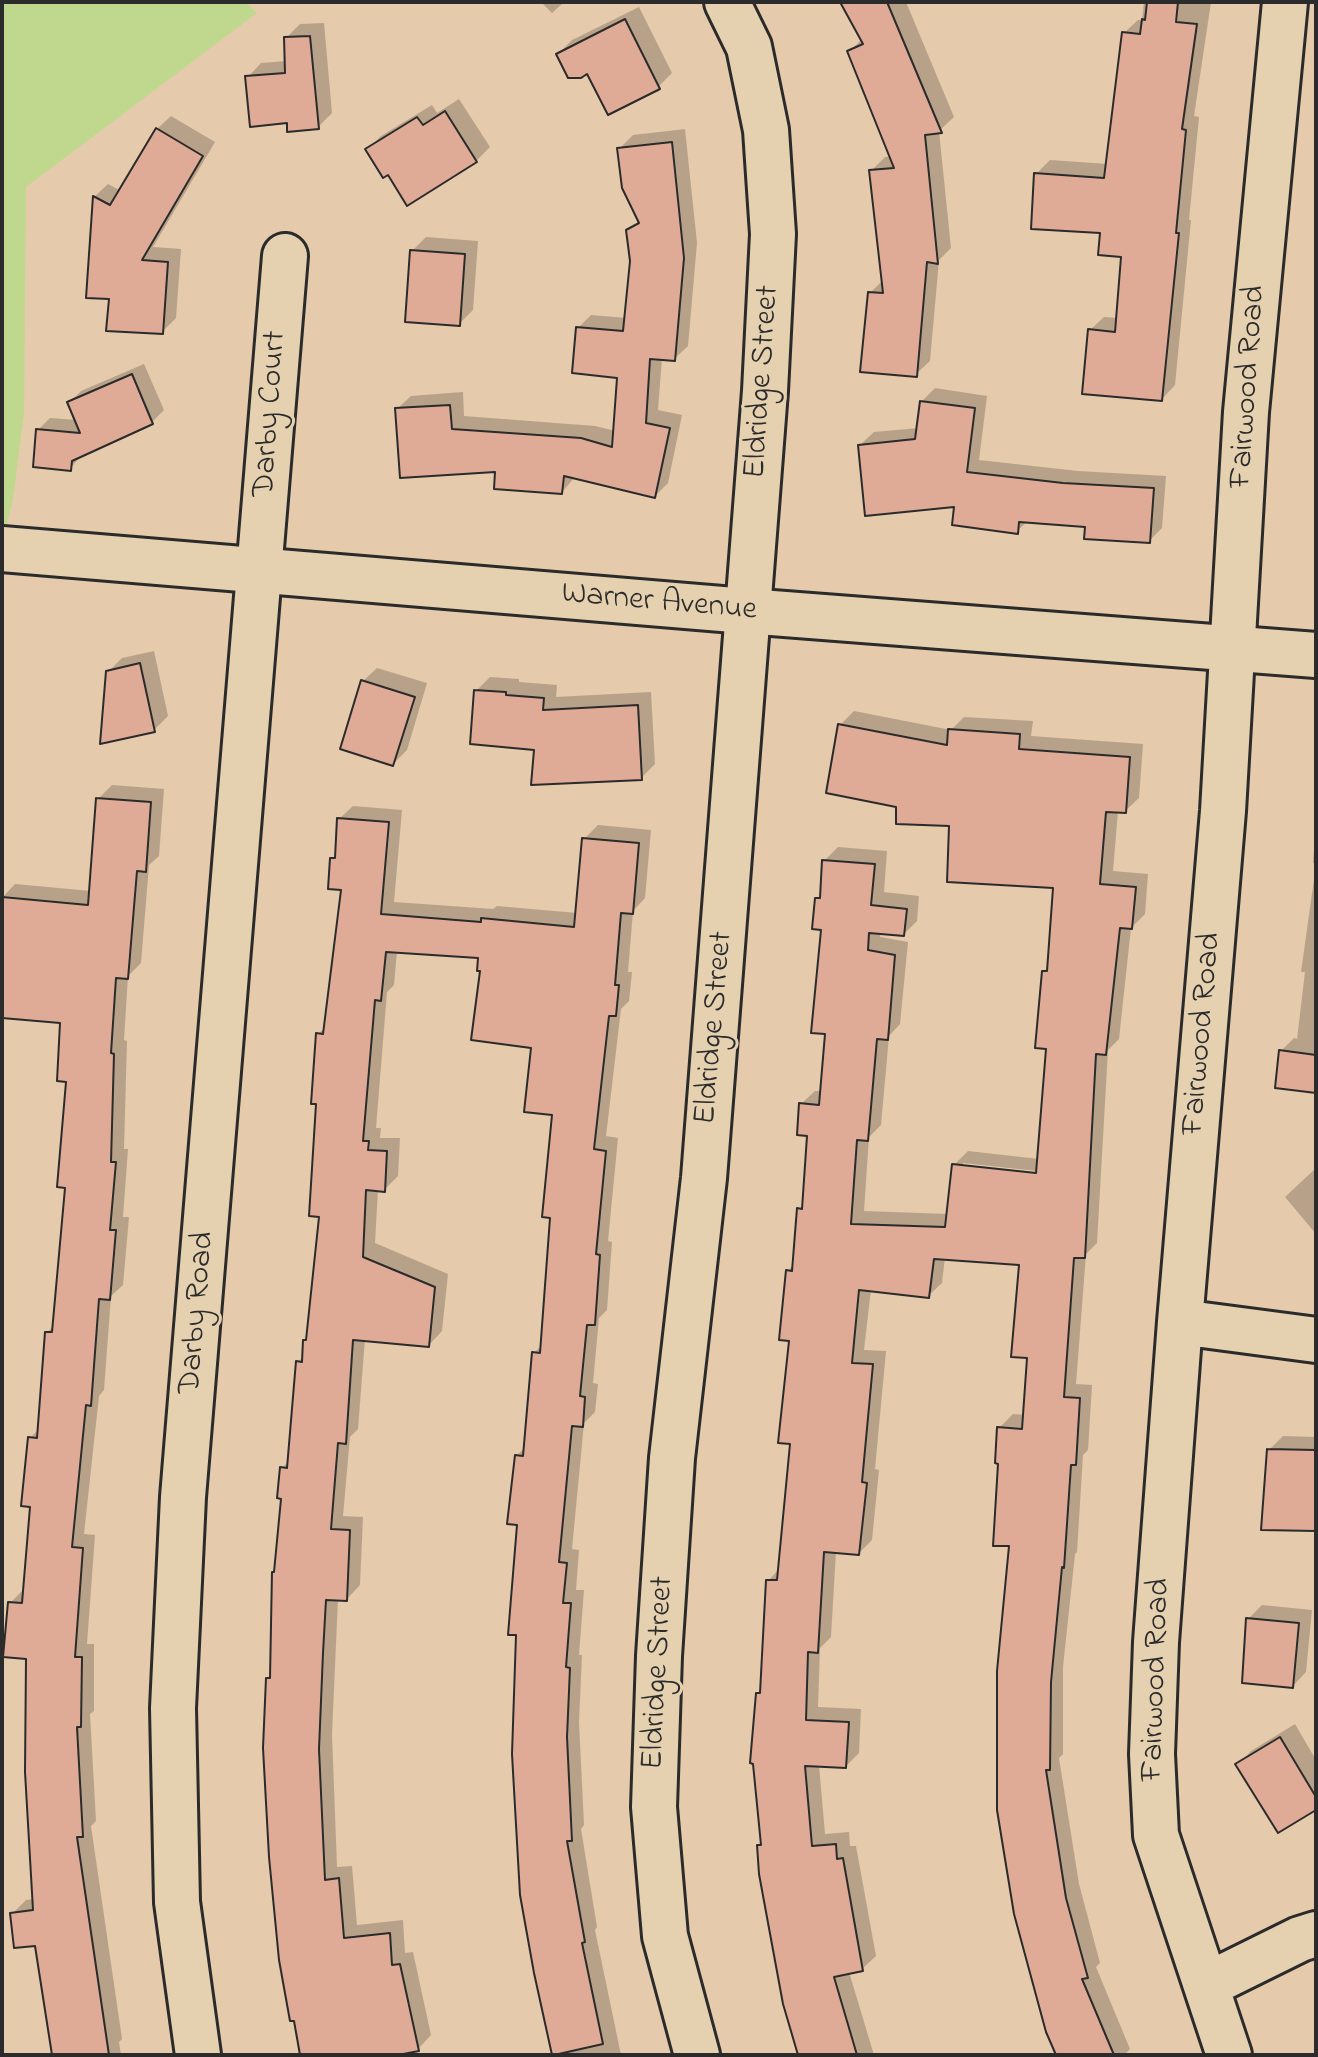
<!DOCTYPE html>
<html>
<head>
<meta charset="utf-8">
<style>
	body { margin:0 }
	#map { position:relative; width:1318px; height:2057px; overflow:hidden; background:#e5caac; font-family:"Indie Flower",sans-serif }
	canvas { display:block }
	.frame { position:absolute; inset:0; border:4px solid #2b2b2b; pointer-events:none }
</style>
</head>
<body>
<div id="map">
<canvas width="1318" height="2057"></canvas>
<div class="frame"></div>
</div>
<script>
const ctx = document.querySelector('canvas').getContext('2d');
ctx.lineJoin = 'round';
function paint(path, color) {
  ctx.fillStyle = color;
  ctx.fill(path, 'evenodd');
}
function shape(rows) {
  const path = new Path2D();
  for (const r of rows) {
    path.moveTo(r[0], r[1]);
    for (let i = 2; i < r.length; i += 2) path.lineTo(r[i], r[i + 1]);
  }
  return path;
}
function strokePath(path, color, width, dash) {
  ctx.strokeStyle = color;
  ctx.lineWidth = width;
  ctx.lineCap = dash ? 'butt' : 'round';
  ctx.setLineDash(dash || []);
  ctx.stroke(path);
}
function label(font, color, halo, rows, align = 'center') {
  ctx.font = font + ' "Indie Flower",sans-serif';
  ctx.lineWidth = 6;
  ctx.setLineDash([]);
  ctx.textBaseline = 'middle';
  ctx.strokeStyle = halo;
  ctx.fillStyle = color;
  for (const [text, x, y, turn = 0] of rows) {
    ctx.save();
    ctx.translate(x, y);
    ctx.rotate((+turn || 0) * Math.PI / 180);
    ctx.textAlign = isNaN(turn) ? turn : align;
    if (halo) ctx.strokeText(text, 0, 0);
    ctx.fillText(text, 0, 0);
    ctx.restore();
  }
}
const green = shape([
	[2,2,245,2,257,13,26,187,24,412,13,499,2,544]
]);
const shadow = shape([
	[541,2,564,2,552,13],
	[842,2,906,2,954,117,939,131,951,248,939,260,930,361,916,374,870,293,883,280,871,171,885,157,892,156,849,52,862,39],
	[1144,2,1211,2,1194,116,1199,117,1189,220,1191,220,1175,385,1162,399,1090,330,1104,317,1118,318,1124,255,1102,231,1036,174,1050,160,1108,164,1124,33,1138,20,1142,20],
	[639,7,672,73,658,87,558,54,572,40],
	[324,23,332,113,318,127,289,121,248,77,261,63,287,61,286,38,300,24],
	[459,99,490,147,476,161,389,172,368,149,381,136,432,105,437,113],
	[171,116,215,142,153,247,181,249,176,318,162,332,111,298,88,296,94,197,108,184,121,191,157,129],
	[685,129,697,243,688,346,674,359,662,358,658,410,682,415,668,483,655,496,575,477,562,492,497,470,397,409,411,396,463,392,464,416,595,426,616,431,620,376,578,328,591,315,627,318,632,261,628,231,640,220,619,149,633,135],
	[426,237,478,241,473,310,459,324,412,251],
	[144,364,164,410,152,422,82,454,70,469,38,430,50,418,77,420,69,403,81,391],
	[935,388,987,396,979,460,1078,471,1166,476,1162,528,1149,541,1087,525,1028,521,1017,531,956,505,860,445,874,432,919,428,922,401],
	[154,651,168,716,154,730,108,672,122,658],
	[377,668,427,683,407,750,393,764,363,681],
	[490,677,519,679,519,682,557,685,556,697,651,692,655,764,641,778,536,748,476,691],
	[854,711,951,730,964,717,1033,721,1031,736,1143,744,1139,798,1125,811,1118,811,1113,871,1148,874,1145,914,1131,928,1119,1039,1108,1050,1097,1243,1086,1254,1076,1384,1092,1385,1088,1450,1083,1455,1077,1552,1075,1554,1063,1667,1063,1754,1059,1758,1079,1884,1100,1963,1096,1967,1130,2049,1124,2055,1058,2055,1012,1544,1000,1462,999,1428,1013,1414,1025,1415,1029,1356,1022,1263,945,1257,942,1283,928,1296,871,1289,864,1350,886,1351,875,1469,879,1470,872,1540,859,1553,836,1551,831,1637,820,1648,818,1707,861,1709,859,1753,846,1766,819,1765,825,1834,849,1832,850,1846,856,1846,876,1956,862,1969,849,1972,874,2055,800,2055,759,1846,762,1843,758,1694,762,1690,768,1581,780,1568,792,1442,788,1271,794,1264,799,1209,805,1203,809,1134,801,1104,815,1091,822,1091,827,1032,823,928,817,899,822,894,824,861,838,847,887,851,884,892,919,896,917,921,904,934,881,932,880,937,908,942,900,1024,889,1036,881,1125,869,1137,864,1211,948,1214,954,1165,968,1151,1039,1159,1048,1048,1044,972,1049,966,1056,886,951,825,898,805,840,725],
	[963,1163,1046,1172,1046,1176,963,1167],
	[112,785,164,789,159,856,149,865,141,963,128,976,124,1040,127,1041,124,1149,128,1149,123,1217,129,1217,123,1285,111,1296,104,1390,99,1396,84,1534,95,1535,87,1644,94,1644,94,1711,90,1714,96,1821,91,1826,122,2039,119,2042,121,2055,54,2055,37,1944,12,1914,26,1900,35,1899,28,1657,10,1603,24,1589,32,1505,30,1438,40,1428,47,1333,54,1325,67,1186,68,1080,63,1021,2,1016,2,898,15,884,91,891,98,799],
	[353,806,402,810,394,902,493,909,497,906,577,913,584,839,598,825,651,830,645,898,633,911,628,972,632,972,629,1001,621,1009,606,1136,618,1138,608,1241,612,1242,607,1310,599,1318,593,1383,598,1384,595,1412,584,1423,572,1549,579,1550,576,1590,584,1590,579,1655,582,1655,579,1722,584,1825,581,1829,597,1927,595,1930,621,2055,554,2055,516,1456,526,1447,534,1353,542,1345,552,1216,554,1113,533,1046,482,969,480,956,397,951,394,985,387,992,376,1128,381,1128,380,1138,400,1138,398,1176,384,1190,378,1189,375,1243,448,1274,442,1331,429,1345,365,1339,358,1429,350,1437,343,1516,363,1517,360,1585,347,1599,338,1599,332,1734,337,1867,352,1866,357,1925,403,1920,405,1953,413,1952,431,2035,418,2049,388,2055,301,2055,268,1678,272,1674,283,1497,282,1468,290,1460,298,1362,304,1356,305,1341,308,1338,321,1215,318,1034,326,1027,343,888,332,859,337,854,339,819],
	[1316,824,1316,863,1313,863],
	[1316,865,1316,1091,1281,1051,1294,1038,1297,1039,1305,972,1301,972],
	[1316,1168,1316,1234,1285,1197],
	[1283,1436,1316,1437,1316,1528,1269,1450],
	[1262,1605,1312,1610,1306,1672,1293,1686,1248,1619],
	[1295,1724,1316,1760,1316,1808,1238,1765,1251,1751]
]);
const building = shape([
	[840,2,887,2,942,133,925,135,938,264,927,262,917,377,860,372,868,292,883,293,869,170,894,168,847,51,863,44,840,2],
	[1147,2,1178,2,1176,22,1197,24,1182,129,1186,130,1176,233,1179,233,1162,401,1082,394,1088,329,1115,332,1121,257,1098,255,1100,233,1031,229,1034,173,1104,178,1122,32,1140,34,1142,19,1145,20,1147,2],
	[625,19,660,89,608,115,587,74,581,78,568,78,556,54,625,19],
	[310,36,319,129,287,132,287,123,250,127,245,76,285,73,284,37,310,36],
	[445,111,477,162,407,206,388,175,383,178,365,149,417,117,423,125,445,111],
	[156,128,203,156,142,260,168,262,163,334,106,331,109,299,86,298,93,196,110,205,156,128],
	[672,142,684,258,675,361,650,359,646,423,670,428,655,498,564,476,562,494,494,489,495,472,400,478,395,408,450,405,452,429,581,438,612,447,617,378,572,373,576,327,623,331,630,261,626,230,639,223,622,188,617,148,672,142],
	[410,250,465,254,460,326,405,322,410,250],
	[132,374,153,424,72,461,71,471,33,467,36,429,80,433,67,402,132,374],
	[920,401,975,408,967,472,1063,483,1154,488,1150,543,1084,539,1085,527,1019,522,1018,534,952,525,954,507,865,516,858,445,915,439,920,401],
	[140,663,155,732,100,744,106,671,140,663],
	[361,680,415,697,393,766,340,749,361,680],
	[474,690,506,692,506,695,544,698,543,710,638,705,642,780,531,785,534,750,470,744,474,690],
	[838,724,947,745,948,729,1020,734,1019,749,1130,757,1126,813,1106,812,1100,884,1136,887,1132,929,1120,928,1106,1055,1096,1054,1085,1258,1074,1258,1064,1397,1080,1398,1076,1465,1071,1465,1064,1568,1062,1567,1051,1682,1050,1770,1046,1770,1066,1898,1088,1978,1082,1979,1114,2055,1056,2055,1046,2032,1014,1914,997,1810,997,1671,1009,1546,993,1546,998,1464,995,1463,997,1427,1022,1429,1027,1358,1011,1357,1019,1265,934,1259,929,1298,859,1290,852,1363,873,1364,862,1482,867,1483,859,1555,824,1552,818,1653,808,1652,806,1720,849,1722,846,1768,805,1766,812,1846,836,1844,837,1859,843,1858,863,1971,834,1977,857,2055,798,2055,783,2004,759,1874,757,1845,761,1845,753,1764,750,1763,756,1693,760,1693,766,1580,777,1580,790,1444,778,1443,789,1341,779,1340,786,1270,792,1271,797,1208,802,1209,807,1136,797,1135,799,1103,819,1105,825,1034,811,1033,821,930,812,929,815,898,820,898,822,860,875,864,871,905,907,909,904,936,869,933,868,950,895,955,888,1040,877,1039,868,1141,857,1140,851,1224,945,1227,952,1164,1036,1173,1046,1049,1035,1048,1042,971,1047,971,1053,888,947,882,949,826,896,824,896,807,826,793,838,724],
	[96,798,151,802,146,872,137,871,128,979,116,978,111,1053,114,1054,111,1162,116,1162,110,1230,116,1230,110,1300,99,1299,91,1406,86,1405,72,1547,83,1548,75,1657,82,1657,81,1727,77,1727,83,1837,77,1837,109,2055,52,2055,35,1946,14,1948,10,1913,33,1910,25,1772,26,1659,3,1657,8,1602,22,1603,30,1507,21,1506,28,1437,37,1438,45,1332,52,1332,65,1188,57,1187,66,1082,57,1081,60,1023,2,1018,2,897,88,905,96,798],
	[337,818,389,822,381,914,481,922,481,918,574,927,582,838,639,843,633,914,621,913,615,985,619,985,616,1016,609,1016,594,1149,606,1151,596,1254,600,1255,595,1325,587,1325,580,1396,585,1397,583,1427,572,1426,559,1562,567,1563,563,1603,571,1603,566,1667,570,1668,567,1737,572,1841,567,1841,585,1942,582,1943,603,2044,554,2055,552,2055,534,1973,520,1895,512,1754,516,1635,508,1635,517,1525,507,1524,515,1455,523,1456,532,1352,540,1353,550,1218,542,1217,552,1115,524,1112,531,1048,471,1040,480,971,477,971,478,958,386,952,381,1001,375,1000,363,1141,369,1141,368,1150,387,1151,385,1192,366,1190,363,1257,435,1287,429,1347,353,1340,346,1444,338,1443,331,1529,350,1530,347,1601,326,1600,323,1653,319,1749,325,1880,339,1878,344,1938,390,1933,392,1965,400,1964,419,2051,398,2055,300,2055,294,2021,290,2021,279,1960,269,1857,263,1748,266,1678,270,1678,272,1572,274,1572,281,1499,277,1498,280,1467,287,1468,296,1361,302,1362,303,1340,306,1340,319,1217,309,1216,316,1104,311,1104,316,1033,323,1034,341,890,328,889,330,858,335,858,337,818],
	[1279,1050,1316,1055,1316,1093,1275,1088,1279,1050],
	[1267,1449,1316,1450,1316,1531,1261,1530,1267,1449],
	[1246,1618,1299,1623,1293,1688,1242,1683,1246,1618],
	[1280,1737,1316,1797,1316,1810,1278,1833,1235,1764,1280,1737]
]);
const street = shape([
	[1180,1322,1316,1340],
	[1207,1985,1300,1939,1316,1934],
	[198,2055,177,1902,173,1708,183,1497,285,256],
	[697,2055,665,1936,654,1807,659,1656,672,1458,704,1178,765,391,773,234,766,130,749,47,727,2],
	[1229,2055,1156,1835,1152,1754,1156,1642,1180,1322,1223,811,1246,412,1285,2]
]);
const secondary = shape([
	[2,549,746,611,1316,655]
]);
const streetNames = [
	["Eldridge Street",764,382,-86],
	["Fairwood Road",1250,387,-86],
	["Darby Court",272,414,-86],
	["Warner Avenue",659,604,5],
	["Eldridge Street",716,1028,-85],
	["Fairwood Road",1204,1034,-85],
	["Darby Road",199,1313,-85],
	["Eldridge Street",660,1673,-87],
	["Fairwood Road",1158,1680,-88]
];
paint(green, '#c0d88e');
paint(shadow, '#0003');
paint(building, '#dfab96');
strokePath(building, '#2b2b2b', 2);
strokePath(street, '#2b2b2b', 50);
strokePath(secondary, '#2b2b2b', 50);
strokePath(street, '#e5d1b0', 44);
strokePath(secondary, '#e5d1b0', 44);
label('32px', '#2b2b2b', '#e5d1b0', streetNames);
</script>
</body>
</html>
